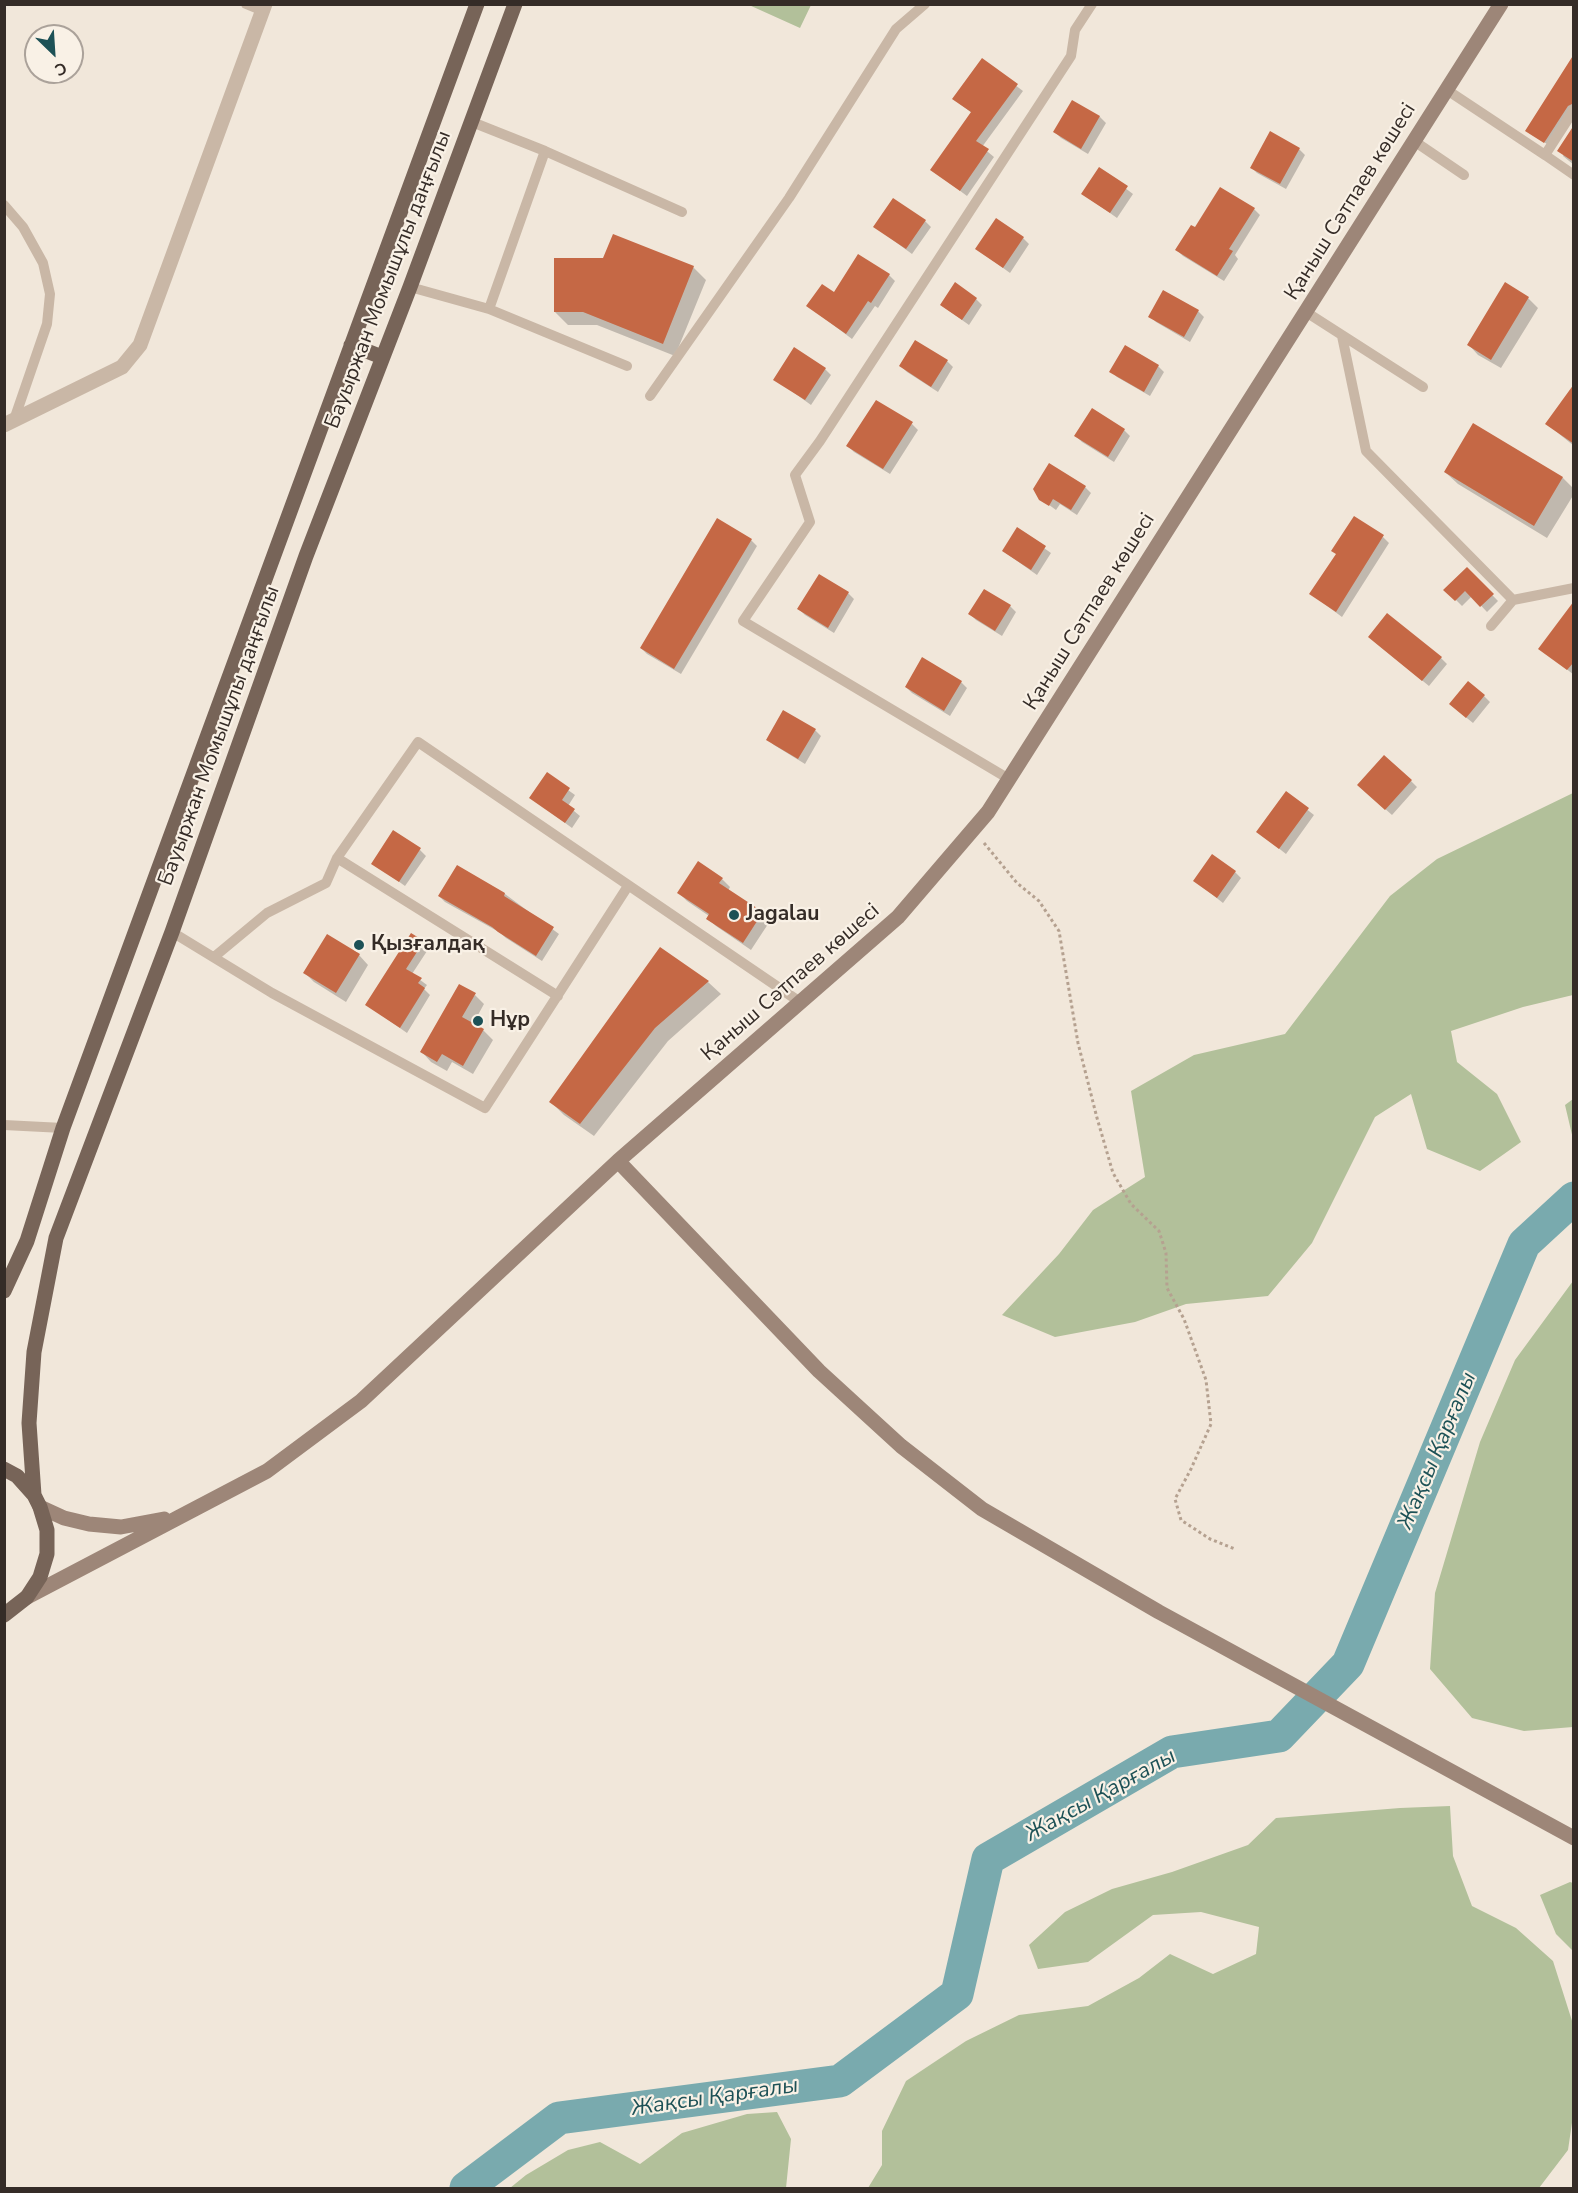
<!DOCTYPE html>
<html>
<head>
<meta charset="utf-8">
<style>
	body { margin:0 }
	#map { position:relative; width:1578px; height:2193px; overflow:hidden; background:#f1e7da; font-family:"Nunito Sans",sans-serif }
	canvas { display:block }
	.frame { position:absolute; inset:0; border:6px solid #352c27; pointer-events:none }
	.north { position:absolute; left:24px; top:24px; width:60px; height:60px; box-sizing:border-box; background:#f9f1e6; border:2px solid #aba29a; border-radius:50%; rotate:155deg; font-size:16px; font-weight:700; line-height:24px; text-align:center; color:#352c27 }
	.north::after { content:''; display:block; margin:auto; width:21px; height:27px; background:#1d5156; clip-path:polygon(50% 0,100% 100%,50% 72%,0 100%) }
</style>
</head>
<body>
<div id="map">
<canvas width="1578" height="2193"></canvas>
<div class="frame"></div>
<div class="north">С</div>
</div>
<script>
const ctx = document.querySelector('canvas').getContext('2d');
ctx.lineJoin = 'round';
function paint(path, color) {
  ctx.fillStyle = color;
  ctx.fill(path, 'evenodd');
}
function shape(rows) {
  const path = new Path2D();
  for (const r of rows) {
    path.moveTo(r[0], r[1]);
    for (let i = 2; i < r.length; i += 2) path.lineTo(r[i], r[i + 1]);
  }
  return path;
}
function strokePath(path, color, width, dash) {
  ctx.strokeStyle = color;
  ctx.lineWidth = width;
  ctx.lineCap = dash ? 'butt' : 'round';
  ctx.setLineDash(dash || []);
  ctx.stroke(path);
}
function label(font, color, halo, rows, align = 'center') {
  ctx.font = font + ' "Nunito Sans",sans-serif';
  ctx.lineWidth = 4.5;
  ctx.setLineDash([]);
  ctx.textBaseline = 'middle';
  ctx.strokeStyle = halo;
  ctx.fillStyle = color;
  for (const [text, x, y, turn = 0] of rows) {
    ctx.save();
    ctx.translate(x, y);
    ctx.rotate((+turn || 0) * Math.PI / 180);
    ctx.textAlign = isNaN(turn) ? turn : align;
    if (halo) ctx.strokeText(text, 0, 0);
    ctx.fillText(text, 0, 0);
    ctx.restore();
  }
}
const green = shape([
	[749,5,811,5,800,28],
	[1573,793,1573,995,1523,1007,1451,1031,1457,1062,1497,1094,1521,1142,1480,1171,1427,1149,1411,1094,1375,1117,1312,1243,1268,1296,1186,1304,1135,1322,1055,1337,1002,1315,1059,1254,1093,1210,1145,1177,1131,1091,1194,1055,1285,1034,1390,896,1437,859],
	[1573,1099,1573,1139,1565,1105],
	[1573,1281,1573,1727,1524,1731,1472,1718,1430,1669,1435,1593,1480,1442,1515,1360],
	[1450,1806,1453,1856,1472,1906,1516,1928,1553,1961,1573,2024,1573,2116,1568,2150,1539,2188,868,2188,882,2165,882,2131,906,2081,966,2041,1019,2015,1088,2006,1139,1978,1170,1954,1213,1974,1256,1954,1259,1927,1201,1912,1153,1915,1088,1962,1038,1969,1029,1945,1065,1912,1112,1889,1172,1872,1248,1845,1276,1818,1400,1808],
	[1570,1882,1573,1883,1573,1951,1556,1934,1540,1895],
	[777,2112,791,2139,786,2188,510,2188,526,2175,568,2150,600,2142,640,2164,682,2133,747,2114]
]);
const shadow = shape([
	[1574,57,1574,106,1547,144,1529,133],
	[982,60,1023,91,982,147,994,157,967,196,932,170,972,113,960,104],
	[1073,102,1100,117,1106,123,1088,154,1061,138,1055,132],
	[1574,127,1574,165,1563,156],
	[1299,149,1305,155,1286,189,1257,173,1251,167],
	[1100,169,1133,194,1117,218,1083,194],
	[1254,209,1260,215,1235,255,1238,259,1224,281,1183,256,1177,250,1195,229],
	[925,221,931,227,912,254,875,227],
	[1023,238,1029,244,1010,273,977,249],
	[693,267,706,280,675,356,597,325,568,325,555,312],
	[889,275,895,281,878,308,875,306,852,339,808,306,834,294],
	[1505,284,1528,298,1538,308,1501,368,1478,355,1469,345],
	[1164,292,1198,311,1204,317,1190,342,1156,322,1150,316],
	[976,299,982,305,969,325,941,305],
	[916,342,947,361,953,367,938,392,907,372,901,366],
	[1158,366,1164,372,1150,396,1117,377,1111,371],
	[825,369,831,375,811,405,775,379],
	[1574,387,1574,446,1547,424],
	[912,424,918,430,890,474,854,452,848,446],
	[1474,425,1563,478,1574,489,1574,494,1547,538,1458,484,1445,472],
	[1124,430,1130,436,1114,462,1082,442,1076,436],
	[1085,487,1091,493,1077,515,1060,504,1056,510,1041,499],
	[1017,529,1051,553,1037,575,1003,551],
	[1383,537,1389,543,1342,617,1311,594],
	[751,540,757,546,681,674,647,654,641,648],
	[1467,569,1498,601,1487,612,1472,596,1462,606,1446,590],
	[819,576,848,593,854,599,834,633,805,615,799,609],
	[985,591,1010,606,1016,612,1002,636,976,620,970,614],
	[1574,606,1574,675,1540,648],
	[1376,643,1441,658,1447,664,1429,686],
	[961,682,967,688,950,716,912,693,906,687],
	[1484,696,1490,702,1473,723,1457,710],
	[815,730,821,736,805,764,774,745,768,739],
	[547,775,575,795,568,806,580,816,572,828,531,798],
	[1411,781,1417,787,1392,815,1365,791],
	[1286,793,1314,815,1286,854,1258,832],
	[420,850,426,856,405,886,373,863],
	[457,867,505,894,559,934,542,961,506,938,499,932,445,902,439,896],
	[1235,872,1241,878,1223,903,1195,881],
	[722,879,730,887,728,891,762,913,770,921,751,950,716,926,708,918,709,916,687,901,679,893],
	[423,942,429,948,412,974,427,985,424,989,430,995,407,1033,367,1005],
	[660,949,708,982,721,994,668,1041,594,1136,564,1115,551,1102],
	[359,955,368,965,346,1002,314,982,305,973],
	[475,995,484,1004,473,1024,483,1030,493,1040,473,1074,452,1062,447,1071,431,1062,422,1052]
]);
const river = shape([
	[466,2188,559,2118,840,2081,957,1994,988,1859,1172,1752,1279,1736,1348,1664,1524,1244,1574,1198]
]);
const building = shape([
	[1574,54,1574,103,1568,106,1544,143,1525,131],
	[982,58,1018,84,976,141,989,149,960,191,930,170,971,112,952,99],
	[1072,100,1100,116,1081,149,1053,132],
	[1574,125,1574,162,1557,151],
	[1270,131,1300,148,1280,184,1250,168],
	[1099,167,1128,186,1110,213,1081,194],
	[1220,187,1255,208,1229,249,1233,251,1217,276,1175,250,1191,225,1195,227],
	[893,198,926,220,906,249,873,227],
	[996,218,1024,237,1003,268,975,249],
	[613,234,694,266,663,344,583,312,554,312,554,258,603,258],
	[858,254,890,274,871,303,868,301,846,334,806,306,822,284,834,292],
	[955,282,977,298,962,320,940,305],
	[1505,282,1529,297,1491,360,1467,345],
	[1163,290,1199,310,1184,337,1148,317],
	[915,340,948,360,931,387,899,366],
	[1125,345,1159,365,1144,392,1109,372],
	[794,347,826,368,805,400,773,380],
	[1574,384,1574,444,1545,424],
	[876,400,913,422,883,469,846,446],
	[1092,408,1125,429,1108,457,1074,436],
	[1473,423,1563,477,1534,526,1444,472],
	[1049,463,1086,486,1071,510,1053,499,1049,506,1039,500,1033,489],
	[1354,516,1384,535,1336,612,1309,594,1336,554,1331,551],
	[717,518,752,539,674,669,640,648],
	[1017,527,1046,546,1031,570,1002,551],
	[1467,567,1494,594,1480,607,1465,591,1455,601,1443,590],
	[819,574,849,592,828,628,797,609],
	[984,589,1011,605,995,631,968,614],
	[1574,601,1574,662,1567,670,1538,649],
	[1387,613,1442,657,1422,681,1368,637],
	[922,657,962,681,944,711,905,687],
	[1468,681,1485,695,1466,718,1449,704],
	[783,710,816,729,798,759,766,740],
	[1384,755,1412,780,1385,810,1357,785],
	[547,772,570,788,562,800,575,809,565,823,529,798],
	[1286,791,1309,808,1279,849,1256,832],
	[393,830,421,848,399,882,371,864],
	[1212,854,1236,871,1217,898,1193,881],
	[698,861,723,878,719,883,763,912,743,943,706,919,709,914,677,893],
	[457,865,505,893,504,896,554,927,536,956,498,932,492,927,438,896],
	[411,933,424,941,406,969,422,978,418,983,425,988,400,1028,365,1005],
	[327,934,360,954,336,993,303,973],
	[660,947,709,981,655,1028,580,1124,549,1102],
	[459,984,476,993,462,1017,484,1029,463,1066,442,1054,437,1062,420,1052]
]);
const path = shape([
	[984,843,1017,883,1039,901,1059,931,1078,1043,1097,1118,1113,1173,1131,1204,1159,1231,1166,1253,1167,1288,1184,1319,1206,1380,1211,1424,1191,1469,1175,1499,1181,1520,1210,1539,1235,1549]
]);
const lane = shape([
	[246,4,263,11],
	[1447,90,1545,155],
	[1574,110,1545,155,1574,175],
	[472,122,545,151,682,212],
	[1414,141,1464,175],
	[545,151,489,309,627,366],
	[4,205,23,227,43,263,50,294,47,324,14,420],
	[410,287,489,309],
	[1306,312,1423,387],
	[1342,336,1366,451,1513,600,1574,588],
	[650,396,789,198,896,29,925,4],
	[1491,626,1513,600],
	[1009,779,743,621,810,522,795,475,820,441,1071,56,1075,30,1092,4],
	[337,858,558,996],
	[172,932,272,993,485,1108,628,886],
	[214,957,267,913,326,883,337,858,418,742,800,1002],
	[4,1125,63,1128]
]);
const street = shape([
	[4,425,122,367,140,345,265,4]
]);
const secondary = shape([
	[618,1161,898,917,988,812,1501,4],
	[40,1507,64,1518,89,1524,121,1527,164,1519],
	[27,1597,267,1471,361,1401,618,1161,819,1371,901,1446,982,1509,1159,1612,1574,1838]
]);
const primary = shape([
	[351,345,382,357],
	[4,1291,27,1241,63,1128,477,4],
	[4,1469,17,1476,34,1495,40,1507,47,1530,47,1554,40,1577,27,1597,4,1615],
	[34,1495,29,1423,34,1352,56,1238,172,932,306,556,410,287,515,4]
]);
const markers = [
	[734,915,6,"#1d5156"],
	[359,945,6,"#1d5156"],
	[478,1021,6,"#1d5156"]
];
const streetNames = [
	["Қаныш Сәтпаев көшесі",1351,202,-58],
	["Бауыржан Момышұлы даңғылы",389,280,-69],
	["Қаныш Сәтпаев көшесі",1090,612,-58],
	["Бауыржан Момышұлы даңғылы",220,736,-70],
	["Қаныш Сәтпаев көшесі",791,983,-41]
];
const poiNames = [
	["Jagalau",746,915],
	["Қызғалдақ",371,945],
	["Нұр",490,1021]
];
const waterNames = [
	["Жақсы Қарғалы",1438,1451,-67],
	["Жақсы Қарғалы",1101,1796,-29],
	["Жақсы Қарғалы",715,2098,-8]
];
paint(green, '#b2c09a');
paint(shadow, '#0003');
strokePath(river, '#79aaae', 33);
paint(building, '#c56845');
strokePath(path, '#b5a190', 3, [3, 3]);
strokePath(lane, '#c9b7a6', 10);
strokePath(street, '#c9b7a6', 15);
strokePath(secondary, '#9d8678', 15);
strokePath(primary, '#776458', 15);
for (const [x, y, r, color] of markers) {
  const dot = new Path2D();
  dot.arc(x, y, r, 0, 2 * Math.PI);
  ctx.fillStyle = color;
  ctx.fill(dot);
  strokePath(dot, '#f9f1e6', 2);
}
label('21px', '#352c27', '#f9f1e6', streetNames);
label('bold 21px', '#352c27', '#f9f1e6', poiNames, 'left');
label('italic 22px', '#1d5156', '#f9f1e6', waterNames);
</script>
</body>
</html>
